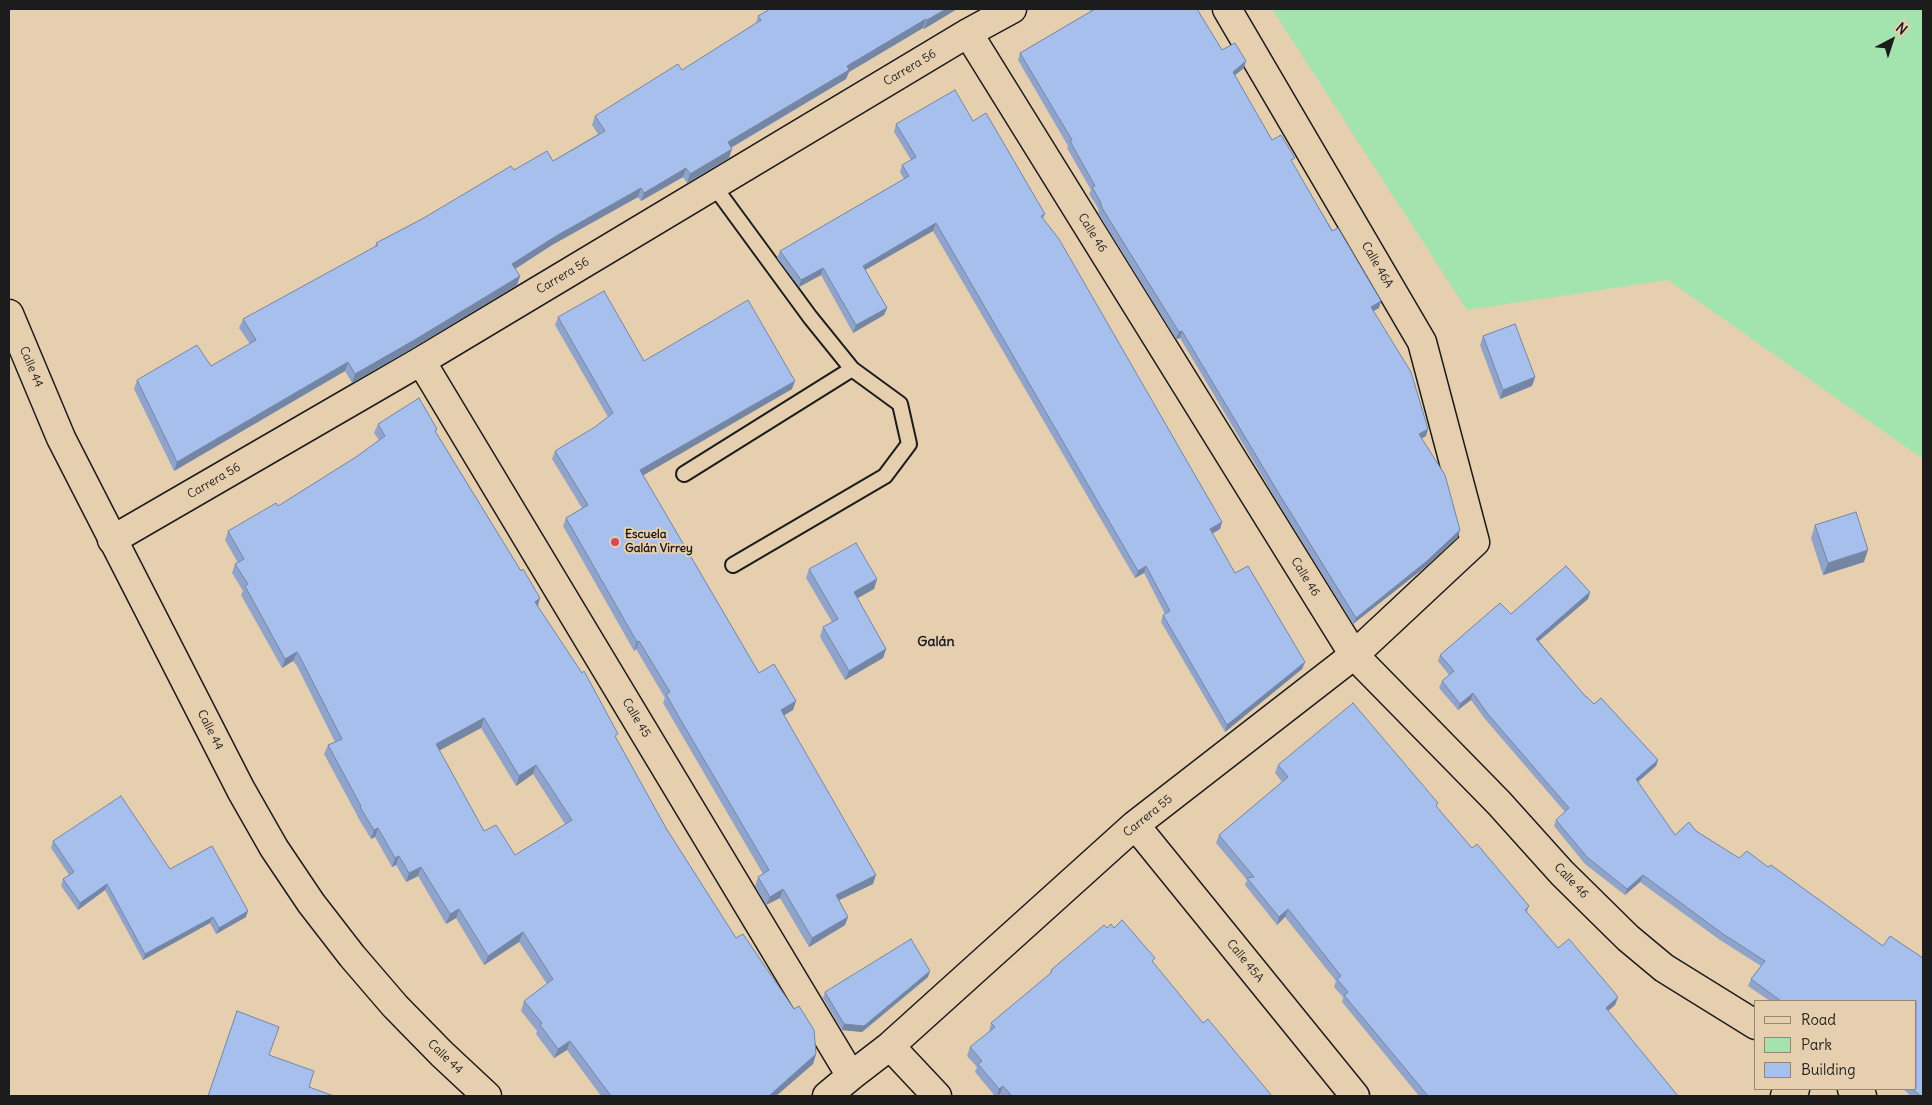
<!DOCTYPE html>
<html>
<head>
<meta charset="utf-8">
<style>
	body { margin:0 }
	#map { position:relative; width:1932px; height:1105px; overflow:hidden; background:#e6cfaf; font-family:Delius,sans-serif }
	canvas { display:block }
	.frame { position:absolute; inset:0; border:10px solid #1c1c1c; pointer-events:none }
	.legend { position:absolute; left:1754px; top:1000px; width:162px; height:90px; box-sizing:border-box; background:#e6cfaf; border:1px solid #958774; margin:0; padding:6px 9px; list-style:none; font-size:15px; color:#1c1c1c }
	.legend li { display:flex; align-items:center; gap:10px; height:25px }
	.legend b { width:25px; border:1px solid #958774 }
	.north { position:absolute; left:1867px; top:15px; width:50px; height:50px; -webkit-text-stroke:4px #e6cfaf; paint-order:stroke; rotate:40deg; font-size:14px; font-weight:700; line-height:20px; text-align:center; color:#1c1c1c }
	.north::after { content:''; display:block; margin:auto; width:18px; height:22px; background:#1c1c1c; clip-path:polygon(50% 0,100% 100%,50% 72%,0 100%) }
</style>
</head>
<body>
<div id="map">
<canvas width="1932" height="1105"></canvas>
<div class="frame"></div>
<ul class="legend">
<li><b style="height:6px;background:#e6cfaf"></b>Road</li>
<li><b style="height:14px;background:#a3e4ae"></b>Park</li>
<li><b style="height:14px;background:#a7bfec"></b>Building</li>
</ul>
<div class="north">N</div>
</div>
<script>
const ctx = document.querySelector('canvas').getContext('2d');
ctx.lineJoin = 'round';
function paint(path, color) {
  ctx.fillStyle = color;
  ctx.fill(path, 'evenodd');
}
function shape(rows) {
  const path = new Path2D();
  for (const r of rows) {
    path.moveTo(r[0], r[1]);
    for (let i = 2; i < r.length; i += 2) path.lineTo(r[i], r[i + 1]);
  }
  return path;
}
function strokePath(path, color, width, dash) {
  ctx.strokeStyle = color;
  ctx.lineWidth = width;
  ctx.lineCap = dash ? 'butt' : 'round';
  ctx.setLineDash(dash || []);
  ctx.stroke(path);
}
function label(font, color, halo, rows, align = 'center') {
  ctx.font = font + ' Delius,sans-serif';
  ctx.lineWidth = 4;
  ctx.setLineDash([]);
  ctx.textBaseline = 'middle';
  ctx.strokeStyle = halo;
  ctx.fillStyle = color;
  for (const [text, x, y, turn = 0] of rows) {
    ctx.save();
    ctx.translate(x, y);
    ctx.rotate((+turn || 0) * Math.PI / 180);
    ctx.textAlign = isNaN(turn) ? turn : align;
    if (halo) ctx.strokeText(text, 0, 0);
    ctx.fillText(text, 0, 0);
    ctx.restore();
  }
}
const green = shape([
	[1272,9,1923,9,1923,459,1668,280,1467,310]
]);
const service = shape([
	[714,186,810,317,852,369,900,404,909,444,885,476,733,565],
	[684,474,852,369]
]);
const minor = shape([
	[968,33,1354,655,1499,803,1562,873,1628,938,1664,968,1756,1025],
	[421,361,851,1076],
	[112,540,421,361,968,33,1012,9],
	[1135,825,1355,1096],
	[890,1046,937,1096],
	[1852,1089,1862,1096],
	[827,1096,851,1076,890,1046,1135,825,1354,655,1475,542,1422,342,1227,9],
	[1785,1096,1795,1089]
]);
const secondary = shape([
	[9,314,61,438,241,790,274,848,311,903,352,956,395,1006,442,1054,487,1096]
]);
const wall = shape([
	[770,9,957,9,924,29,923,28,849,72,846,79,731,148,729,158,687,183,683,177,641,201,638,197,552,245,515,269,520,276,517,285,413,348,352,383,345,371,174,471,134,389,137,380,211,366,250,344,239,328,243,319,375,247,376,243,514,170,553,161,598,134,592,125,595,116,682,70,756,23,758,16],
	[1091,9,1197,9,1222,50,1244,68,1234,76,1272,140,1293,164,1379,308,1373,311,1426,436,1422,438,1458,537,1424,568,1353,624,1274,496,1180,338,1176,339,1099,215,1098,208,1089,194,1091,190,1067,148,1068,146,1018,60,1020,53,1090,12],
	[973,121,1045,214,1043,219,1222,522,1220,529,1212,533,1235,573,1305,662,1302,669,1225,732,1161,622,1163,615,1165,614,1144,573,1135,578,933,231,865,270,887,308,884,315,853,333,821,275,799,287,777,258,780,251,904,179,900,172,902,165,911,160,894,132,896,124],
	[558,317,644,361,792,389,643,475,759,673,796,701,793,710,784,715,873,884,839,900,848,917,845,925,809,947,780,898,766,905,755,886,758,877,763,874,673,720,663,703,665,698,636,649,634,651,563,526,566,518,582,508,552,459,555,451,595,427,608,417,555,325],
	[1483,336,1535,377,1532,386,1500,399,1480,345],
	[378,424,437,429,436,432,521,571,540,598,538,606,616,739,666,828,736,938,816,1054,813,1064,776,1096,601,1096,567,1050,554,1058,536,1034,537,1031,521,1011,524,1001,547,984,519,942,484,965,456,918,446,924,418,876,406,882,396,865,392,867,375,837,371,839,357,816,357,815,324,754,328,745,335,742,297,666,293,661,282,668,241,595,243,591,232,573,235,564,238,563,225,540,228,531,278,506,356,457,379,440,374,433],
	[481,728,516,786,533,774,565,824,515,855,484,831,439,750],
	[1815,525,1864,562,1823,575,1811,538],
	[1566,566,1590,592,1588,599,1539,641,1586,697,1587,697,1594,704,1601,698,1658,760,1656,766,1638,782,1675,835,1689,822,1696,831,1739,858,1747,851,1768,867,1771,865,1883,946,1890,936,1923,958,1923,1096,1911,1096,1903,1089,1916,1089,1916,1001,1770,1001,1748,986,1751,979,1761,966,1720,940,1640,882,1625,895,1585,864,1554,826,1556,820,1565,812,1485,719,1471,700,1458,710,1439,688,1442,681,1449,675,1438,661,1440,655,1500,603,1511,614],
	[809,569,877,579,874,589,857,598,886,649,883,658,845,680,820,637,823,627,832,622,806,578],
	[1278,765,1437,807,1472,848,1529,906,1527,912,1558,948,1618,997,1615,1005,1608,1011,1678,1096,1419,1096,1342,1002,1343,997,1334,987,1336,981,1285,917,1277,925,1245,885,1247,880,1216,843,1219,835,1282,782,1275,773],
	[53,841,170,869,246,917,216,934,210,923,143,960,105,890,78,910,61,886,63,879,69,875,51,848],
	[1107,928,1153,963,1203,1023,1272,1096,1002,1096,1000,1094,998,1096,995,1096,975,1072,977,1067,967,1056,970,1047,989,1032,991,1023,1050,974,1051,970],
	[928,977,862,1032,842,1030,823,998,825,992]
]);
const shadedWall = shape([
	[946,9,957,9,924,29,927,20],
	[926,19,923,28,849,72,846,79,725,151,728,142,847,66],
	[1246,61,1244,68,1230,79,1233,72],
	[732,149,729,158,687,183,690,174],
	[686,168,683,177,641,201,644,193],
	[641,188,638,197,552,245,509,273,512,264,556,236],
	[936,223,933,231,860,273,863,266],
	[823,268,821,275,799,287,801,280],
	[520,276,517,285,413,348,352,383,355,374],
	[1381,301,1379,308,1368,314,1371,307],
	[887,308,884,315,853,333,856,325],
	[1182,331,1180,338,1176,339,1179,332],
	[348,362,345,371,174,471,177,462],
	[1535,377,1532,386,1500,399,1503,390],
	[795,381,792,389,637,479,640,470],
	[1428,429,1426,436,1417,441,1419,434],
	[1222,522,1220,529,1207,537,1210,529],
	[1460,530,1458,537,1424,568,1353,624,1356,618],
	[1868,550,1864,562,1823,575,1828,563],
	[1146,566,1144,573,1135,578,1138,571],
	[877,579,874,589,851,602,854,592],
	[1590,592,1588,599,1534,645,1536,639],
	[540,598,537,607,535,602],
	[639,641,636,649,634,651,637,642],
	[886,649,883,658,845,680,849,671],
	[297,652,293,661,282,668,285,659],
	[1305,662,1302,669,1225,732,1227,725],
	[1473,693,1471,700,1458,710,1460,704],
	[796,701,793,710,778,719,781,710],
	[484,718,481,728,433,754,436,744],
	[1658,760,1656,766,1633,786,1636,779],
	[536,765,533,774,516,786,519,776],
	[378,828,375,837,371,839,374,830],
	[399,856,396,865,392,867,395,858],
	[421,867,418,876,406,882,409,873],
	[876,875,873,884,833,903,836,895],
	[1643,875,1640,882,1625,895,1627,889],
	[107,884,105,890,78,910,80,903],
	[783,889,780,898,766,905,770,897],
	[459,909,456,918,446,924,450,914],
	[1288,909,1285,917,1277,925,1279,917],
	[248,911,246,917,216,934,219,928],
	[213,917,210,923,143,960,145,954],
	[848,917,845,925,809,947,812,938],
	[523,932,519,942,484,965,488,956],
	[930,971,928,977,862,1032,842,1030,844,1024],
	[1618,997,1615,1005,1603,1015,1606,1008],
	[570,1041,567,1050,554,1058,558,1049],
	[816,1054,813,1064,776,1096,769,1096],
	[1003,1086,1000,1094,997,1096,999,1089]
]);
const building = shape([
	[770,9,946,9,927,20,926,19,847,66,849,70,728,142,732,149,690,174,686,168,644,193,641,188,556,236,512,264,520,276,416,339,355,374,348,362,177,462,137,380,197,345,211,366,256,340,243,319,378,245,376,243,422,219,511,166,514,170,547,151,553,161,605,131,595,116,678,64,682,70,761,20,758,16,770,9],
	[1095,9,1197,9,1222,50,1235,43,1246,61,1233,72,1272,140,1281,135,1295,158,1291,160,1332,231,1338,228,1381,301,1371,307,1411,372,1428,429,1419,434,1445,475,1460,530,1427,561,1356,618,1276,489,1182,331,1179,332,1102,208,1100,201,1092,187,1095,186,1070,141,1072,140,1020,53,1095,9],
	[955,90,973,121,986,113,1045,214,1041,216,1059,239,1222,522,1210,529,1235,573,1248,566,1305,662,1227,725,1163,615,1170,611,1146,566,1138,571,936,223,863,266,887,308,856,325,823,268,801,280,780,251,909,176,902,165,916,157,896,124,955,90],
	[604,291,644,361,748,300,795,381,640,470,759,673,774,664,796,701,781,710,876,875,836,895,848,917,812,938,783,889,770,897,758,877,769,870,676,712,666,694,670,692,639,641,637,642,566,518,588,505,555,451,595,427,613,413,558,317,604,291],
	[1515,324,1535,377,1503,390,1483,336,1515,324],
	[419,398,437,429,435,431,521,571,523,569,540,598,535,602,582,673,584,671,618,734,615,736,666,828,736,938,743,934,794,1009,799,1006,814,1030,816,1054,769,1096,611,1096,570,1041,558,1049,540,1025,542,1023,524,1001,553,979,523,932,488,956,459,909,450,914,421,867,409,873,399,856,395,858,378,828,374,830,360,807,361,806,328,745,342,739,300,657,297,652,285,659,245,586,248,584,235,564,244,559,228,531,276,503,278,506,356,457,385,436,378,424,419,398],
	[484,718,519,776,536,765,572,820,515,855,496,825,484,831,436,744,484,718],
	[1856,512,1868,550,1828,563,1815,525,1856,512],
	[856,543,877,579,854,592,886,649,849,671,823,627,838,619,809,569,856,543],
	[1566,566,1590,592,1536,639,1586,697,1587,697,1594,704,1601,698,1658,760,1636,779,1675,835,1689,822,1696,831,1739,858,1747,851,1768,867,1771,865,1883,946,1890,936,1923,958,1923,963,1922,965,1923,966,1923,1096,1921,1096,1912,1089,1916,1089,1916,1001,1781,1001,1751,979,1765,961,1723,934,1643,875,1627,889,1587,857,1556,820,1569,808,1487,713,1473,693,1460,704,1442,681,1454,671,1440,655,1500,603,1511,614,1566,566],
	[1353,703,1438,803,1436,806,1472,848,1477,844,1529,906,1525,910,1558,948,1569,939,1609,986,1618,997,1606,1008,1678,1096,1428,1096,1344,995,1348,992,1337,979,1341,976,1288,909,1279,917,1247,878,1254,877,1219,835,1288,777,1278,765,1353,703],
	[121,796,170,869,212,846,248,911,219,928,213,917,145,954,107,884,80,903,63,879,74,872,53,841,121,796],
	[1122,920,1155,958,1152,961,1203,1023,1208,1019,1272,1096,1012,1096,1003,1086,999,1089,978,1064,982,1061,970,1047,995,1027,991,1023,1052,972,1051,970,1104,925,1107,928,1111,924,1114,928,1122,920],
	[911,939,930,971,864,1026,844,1024,825,992,911,939],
	[237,1011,279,1027,269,1055,314,1071,309,1087,334,1096,208,1096,237,1011]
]);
const markers = [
	[615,542,5,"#d1495b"]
];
const streetNames = [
	["Carrera 56",910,68,-31],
	["Calle 46",1092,233,58],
	["Calle 46A",1377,265,60],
	["Carrera 56",563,276,-31],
	["Calle 44",31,367,67],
	["Carrera 56",214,481,-30],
	["Calle 46",1305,577,58],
	["Calle 45",636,718,59],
	["Calle 44",210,730,63],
	["Carrera 55",1148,816,-39],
	["Calle 46",1571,881,46],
	["Calle 45A",1245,961,51],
	["Calle 44",445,1057,44]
];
const poiNames = [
	["Escuela",625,535],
	["Galán Virrey",625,549]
];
const neighbourhoodNames = [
	["Galán",936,642]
];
paint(green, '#a3e4ae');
strokePath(service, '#1c1c1c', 18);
strokePath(minor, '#1c1c1c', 31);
strokePath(secondary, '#1c1c1c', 31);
strokePath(service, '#e6cfaf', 14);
strokePath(minor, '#e6cfaf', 28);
strokePath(secondary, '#e6cfaf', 28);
paint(wall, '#90a4cb');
paint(shadedWall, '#7586a5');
paint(building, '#a7bfec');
strokePath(building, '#7586a5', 1);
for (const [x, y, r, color] of markers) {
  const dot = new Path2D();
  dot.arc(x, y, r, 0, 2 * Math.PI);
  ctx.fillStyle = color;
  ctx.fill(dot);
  strokePath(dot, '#e6cfaf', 2);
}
label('12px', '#1c1c1c', '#e6cfaf', streetNames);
label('bold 12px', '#1c1c1c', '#e6cfaf', poiNames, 'left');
label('bold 14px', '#1c1c1c', '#e6cfaf', neighbourhoodNames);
</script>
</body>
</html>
